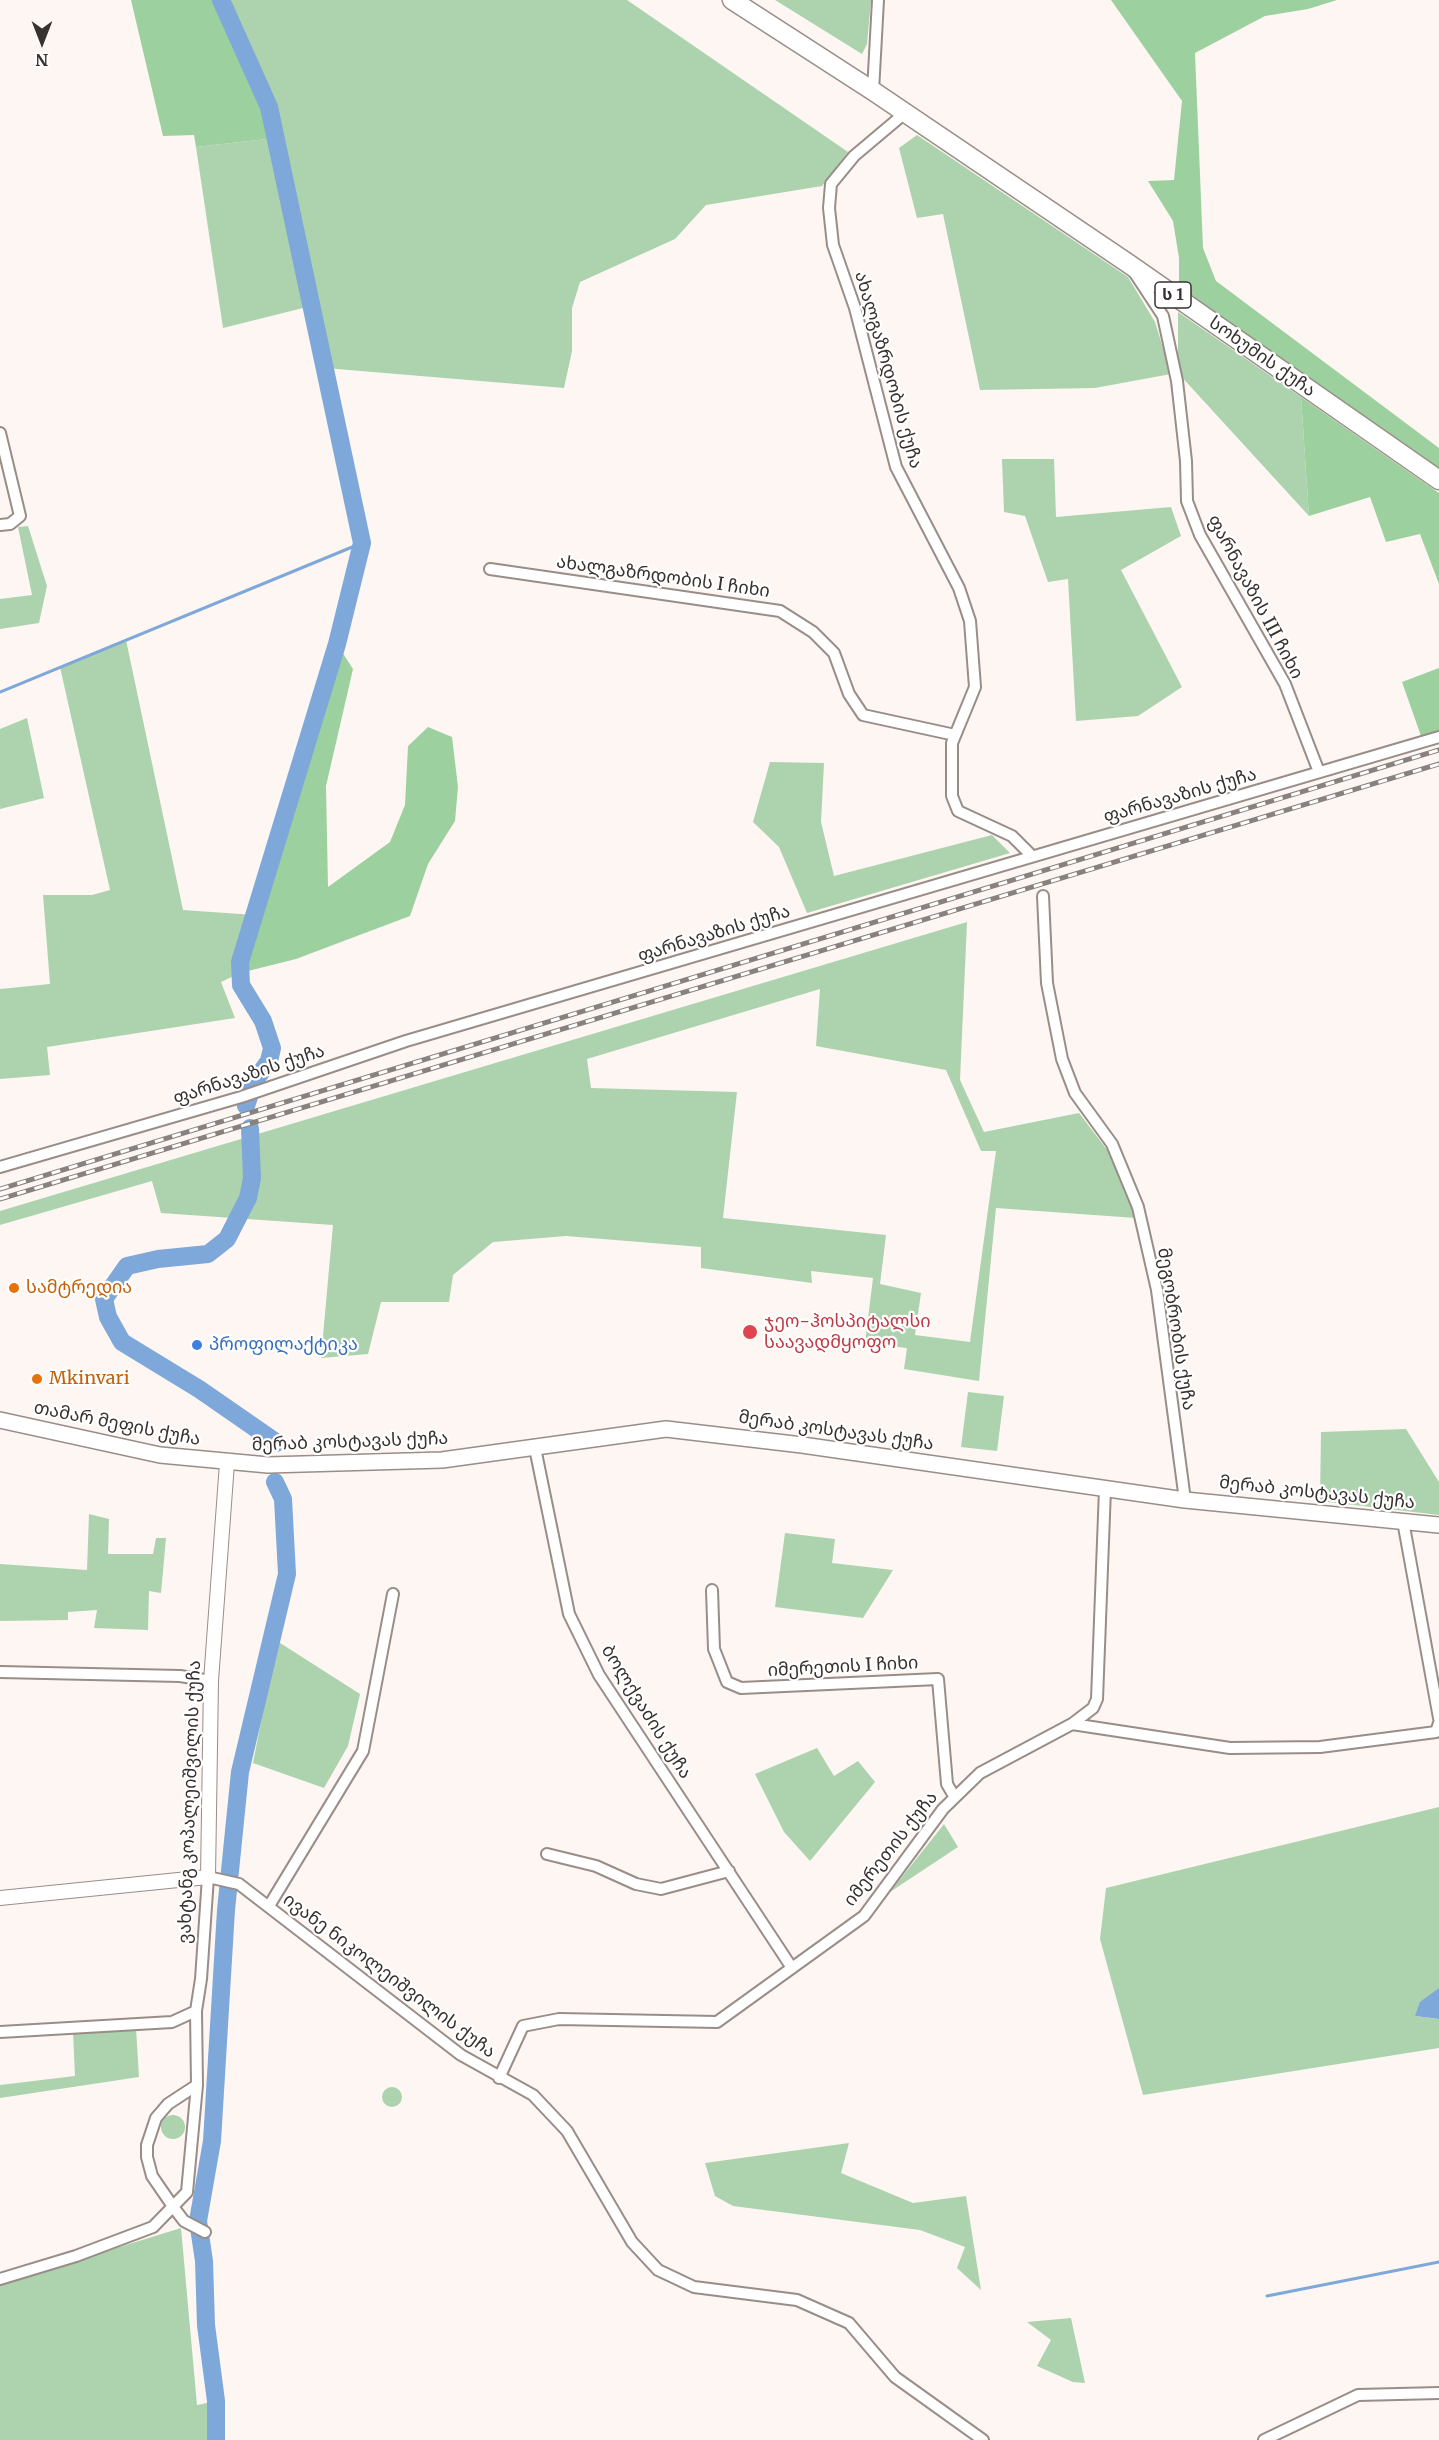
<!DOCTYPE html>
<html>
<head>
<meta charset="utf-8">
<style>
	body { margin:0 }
	#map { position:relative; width:1439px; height:2440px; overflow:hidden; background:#fef6f2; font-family:Merriweather,serif }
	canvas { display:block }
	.north { position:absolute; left:12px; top:12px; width:60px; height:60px; -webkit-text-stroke:4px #fff; paint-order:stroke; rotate:180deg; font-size:16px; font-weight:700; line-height:24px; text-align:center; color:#37312f }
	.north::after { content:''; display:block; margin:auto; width:21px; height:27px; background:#37312f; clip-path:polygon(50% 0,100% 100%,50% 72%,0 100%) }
</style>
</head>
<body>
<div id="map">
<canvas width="1439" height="2440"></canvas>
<div class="north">N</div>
</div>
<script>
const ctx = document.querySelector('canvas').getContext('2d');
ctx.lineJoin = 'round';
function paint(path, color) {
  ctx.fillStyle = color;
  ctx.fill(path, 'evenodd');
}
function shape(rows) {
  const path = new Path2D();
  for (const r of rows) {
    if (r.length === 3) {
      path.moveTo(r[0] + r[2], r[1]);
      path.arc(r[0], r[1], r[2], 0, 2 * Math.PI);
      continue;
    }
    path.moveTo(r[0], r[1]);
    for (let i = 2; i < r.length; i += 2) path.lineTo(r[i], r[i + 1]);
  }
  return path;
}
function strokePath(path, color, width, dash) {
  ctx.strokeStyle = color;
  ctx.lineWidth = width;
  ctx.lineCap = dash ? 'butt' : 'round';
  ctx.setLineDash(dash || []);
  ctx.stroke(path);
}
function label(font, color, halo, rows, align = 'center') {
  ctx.font = font + ' Merriweather,"Noto Sans Georgian",serif';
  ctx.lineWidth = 4.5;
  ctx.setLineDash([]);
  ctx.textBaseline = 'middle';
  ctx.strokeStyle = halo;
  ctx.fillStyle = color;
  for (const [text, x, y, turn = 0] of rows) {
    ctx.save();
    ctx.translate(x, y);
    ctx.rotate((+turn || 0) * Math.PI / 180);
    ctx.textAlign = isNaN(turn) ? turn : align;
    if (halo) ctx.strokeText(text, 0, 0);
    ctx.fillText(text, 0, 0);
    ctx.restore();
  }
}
const green = shape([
	[221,0,627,0,848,152,822,186,706,205,675,239,580,282,572,308,572,351,564,388,325,368,311,306,223,328,196,147,275,138,269,107],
	[775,0,871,0,867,44,862,54],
	[917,135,1128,277,1155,322,1171,374,1095,388,980,390,943,214,917,218,899,148],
	[1178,312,1301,397,1309,516,1178,373],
	[1002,459,1054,459,1056,517,1171,507,1181,536,1121,570,1182,687,1138,716,1076,721,1068,579,1048,582,1025,516,1004,512],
	[28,526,47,586,39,623,0,629,0,599,32,595,18,527],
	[126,640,183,910,254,915,240,962,240,973,221,982,235,1018,47,1047,50,1075,0,1079,0,989,50,984,43,895,92,895,110,890,60,667],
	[27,718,44,798,0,809,0,729],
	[770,762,824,763,821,822,834,876,992,835,1010,853,807,913,779,847,753,822],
	[967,922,960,1080,984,1132,1079,1113,1108,1151,1136,1218,996,1208,979,1381,904,1369,907,1348,865,1343,873,1278,811,1271,812,1283,701,1268,701,1247,566,1236,493,1242,453,1275,449,1302,381,1302,368,1354,321,1358,333,1225,161,1213,152,1181,0,1225,0,1211],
	[820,989,816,1046,946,1070,981,1151,996,1151,970,1342,915,1335,921,1293,880,1284,886,1235,723,1218,737,1092,591,1088,587,1059],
	[968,1392,1004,1396,997,1451,961,1447],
	[1406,1429,1439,1482,1439,1515,1320,1501,1321,1432],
	[89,1514,109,1519,108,1554,153,1554,156,1538,166,1538,161,1593,149,1591,148,1630,94,1628,97,1610,68,1612,68,1620,0,1621,0,1564,87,1570],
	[785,1533,835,1539,832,1563,893,1570,863,1618,775,1607],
	[277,1641,360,1694,348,1746,324,1788,253,1763],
	[817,1748,834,1776,858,1761,875,1782,810,1861,784,1832,755,1774],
	[1439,1807,1439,1988,1415,2016,1439,2019,1439,2048,1143,2095,1100,1939,1106,1888],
	[944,1824,958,1847,890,1892],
	[136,2028,139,2077,0,2098,0,2085,75,2076,73,2032],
	[392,2097,10],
	[173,2127,12],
	[849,2143,841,2173,913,2203,966,2196,981,2290,957,2268,965,2247,920,2230,733,2206,715,2196,705,2163],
	[181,2228,197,2405,216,2401,216,2440,0,2440,0,2284],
	[1071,2318,1085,2383,1073,2382,1037,2366,1051,2340,1027,2322]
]);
const forest = shape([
	[131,0,221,0,269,107,275,138,196,147,194,135,163,136],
	[1111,0,1337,0,1308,9,1265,16,1195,53,1203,248,1216,281,1439,448,1439,473,1179,291,1179,258,1173,221,1148,181,1174,180,1182,101],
	[1301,397,1439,493,1439,584,1420,534,1386,542,1370,497,1309,516],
	[337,644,353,669,326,786,328,887,390,842,405,805,408,746,428,727,452,737,458,787,455,821,428,864,410,916,296,959,240,973,243,950],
	[1439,668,1439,730,1421,736,1402,682]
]);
const water = shape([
	[1439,1988,1439,2019,1415,2016,1420,2002]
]);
const stream = shape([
	[0,692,362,543],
	[1267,2296,1439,2262]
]);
const river = shape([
	[221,0,269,107,362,543,337,644,240,962,241,985,263,1021,272,1048,269,1061,254,1082,246,1106],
	[250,1128,252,1178,248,1198,227,1239,208,1254,158,1259,127,1266,104,1299,108,1317,122,1342,199,1389,277,1443],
	[216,2440,216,2401,206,2325,204,2261,198,2221,212,2141,226,1910,240,1772,287,1574,283,1499,275,1482]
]);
const minor = shape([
	[873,91,878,0],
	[905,113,854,156,831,184,829,208,833,245,855,308,896,467,959,588,970,621,975,687,952,743,952,796,958,811,1012,836,1032,856],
	[1134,272,1163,316,1177,381,1186,461,1187,501,1200,535,1285,684,1319,772],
	[0,433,20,516,10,524,0,525],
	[490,569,780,611,813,632,834,653,849,694,863,715,955,735],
	[1043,896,1047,983,1062,1059,1075,1093,1112,1144,1138,1207,1157,1290,1185,1500],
	[0,1167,241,1097,406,1041,1439,737],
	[535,1448,569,1614,599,1675,792,1968],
	[1403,1521,1439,1718],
	[712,1590,714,1649,727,1682,741,1688,938,1679,947,1784,954,1796],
	[0,1672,180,1676,211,1681],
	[1072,1724,1230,1748,1320,1747,1436,1732,1439,1723],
	[547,1854,596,1866,636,1884,661,1889,729,1871],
	[269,1906,363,1751,393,1594],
	[0,2032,172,2022,196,2011],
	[499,2078,523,2026,559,2019,717,2022,864,1916,943,1809,980,1773,1072,1724,1093,1708,1097,1699,1105,1489],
	[197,2085,168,2104,156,2118,147,2145,147,2157,152,2176,174,2208,184,2221,205,2232],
	[0,2279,76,2256,153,2227,187,2192,197,2085,196,2011,201,1979,208,1877,239,1884,461,2055,533,2095,567,2131,632,2242,658,2270,694,2287,797,2300,849,2323,895,2377,983,2440],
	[1264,2440,1358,2395,1439,2393]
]);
const tertiary = shape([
	[0,1898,208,1877,211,1681,227,1463]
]);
const secondary = shape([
	[0,1420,160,1455,268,1465,442,1460,666,1429,802,1445,1185,1500,1439,1525]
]);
const trunk = shape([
	[732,0,873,91,1129,264,1439,480]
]);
const rail = shape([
	[0,1189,1439,750],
	[0,1199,1439,764]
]);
const markers = [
	[14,1288,6,"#e8710a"],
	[750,1332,8,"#e0444e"],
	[197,1345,6,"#3f7fe0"],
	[37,1379,6,"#e8710a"]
];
const shields = [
	[1173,295,36]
];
const shieldNames = [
	["ს 1",1173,295]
];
const streetNames = [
	["სოხუმის ქუჩა",1262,357,35],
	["ახალგაზრდობის ქუჩა",888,370,74],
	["ახალგაზრდობის I ჩიხი",663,577,8],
	["ფარნავაზის III ჩიხი",1255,597,62],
	["ფარნავაზის ქუჩა",1180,796,-16],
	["ფარნავაზის ქუჩა",714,934,-17],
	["ფარნავაზის ქუჩა",249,1075,-18],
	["მეგობრობის ქუჩა",1176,1329,81],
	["თამარ მეფის ქუჩა",117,1424,11],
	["მერაბ კოსტავას ქუჩა",836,1431,8],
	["მერაბ კოსტავას ქუჩა",350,1442,-2],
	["მერაბ კოსტავას ქუჩა",1317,1493,6],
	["იმერეთის I ჩიხი",843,1667,-3],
	["ბოლქვაძის ქუჩა",646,1712,58],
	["ვახტანგ კოპალეიშვილის ქუჩა",190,1802,-88],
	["იმერეთის ქუჩა",891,1849,-52],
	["ივანე ნიკოლეიშვილის ქუჩა",389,1976,37]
];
const foodNames = [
	["სამტრედია",26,1288],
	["Mkinvari",49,1379]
];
const healthNames = [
	["ჯეო-ჰოსპიტალსი",764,1322],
	["საავადმყოფო",764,1343]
];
const shopNames = [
	["პროფილაქტიკა",209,1345]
];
paint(green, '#acd3ad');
paint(forest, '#9dd09f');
paint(water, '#7ea8d9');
strokePath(stream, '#7ea8d9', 3);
strokePath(river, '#7ea8d9', 18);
strokePath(minor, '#998d88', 14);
strokePath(tertiary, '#998d88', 16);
strokePath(secondary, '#998d88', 18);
strokePath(trunk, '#998d88', 21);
strokePath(minor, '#fff', 10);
strokePath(tertiary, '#fff', 14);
strokePath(secondary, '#fff', 15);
strokePath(trunk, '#fff', 18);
strokePath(rail, '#88817e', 5);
strokePath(rail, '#fff', 3, [9]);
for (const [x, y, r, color] of markers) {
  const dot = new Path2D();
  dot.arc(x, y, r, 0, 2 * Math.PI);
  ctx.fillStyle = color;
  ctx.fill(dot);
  strokePath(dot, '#fff', 2);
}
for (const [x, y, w] of shields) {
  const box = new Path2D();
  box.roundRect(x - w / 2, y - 13, w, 26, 4.5);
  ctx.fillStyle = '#fff';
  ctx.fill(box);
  strokePath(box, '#37312f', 1.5);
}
label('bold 16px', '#37312f', null, shieldNames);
label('18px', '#37312f', '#fff', streetNames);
label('18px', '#c56008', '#fff', foodNames, 'left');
label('18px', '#be3a42', '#fff', healthNames, 'left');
label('18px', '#366cbe', '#fff', shopNames, 'left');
</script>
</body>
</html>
